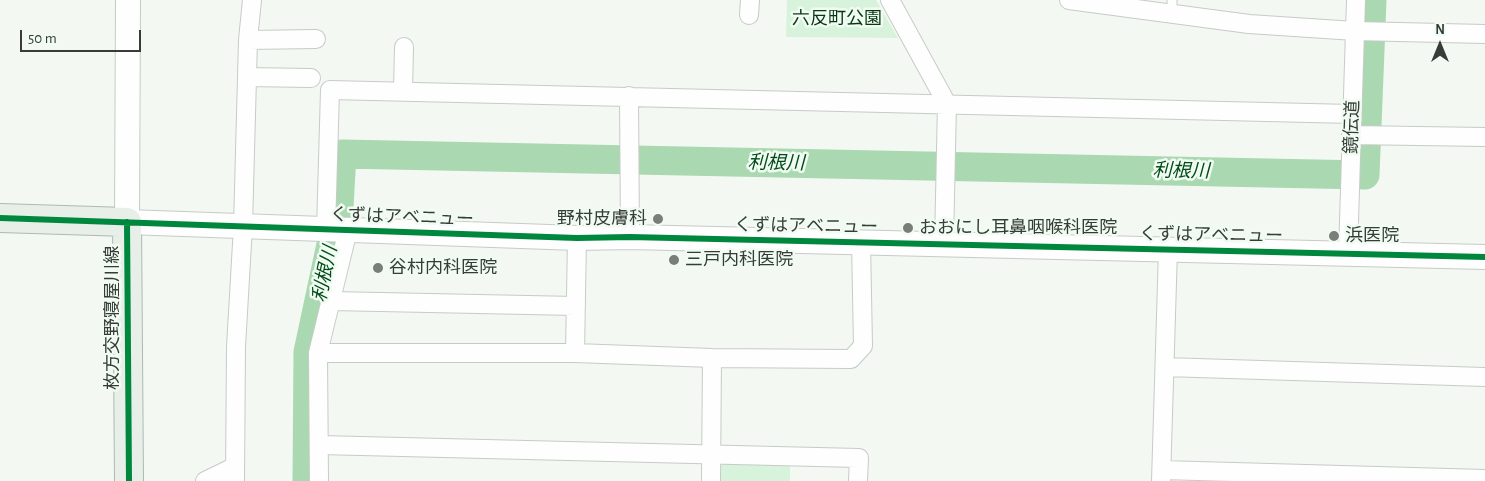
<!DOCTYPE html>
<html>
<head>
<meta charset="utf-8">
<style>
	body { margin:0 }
	#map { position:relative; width:1485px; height:481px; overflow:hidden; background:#f3f8f3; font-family:"Alegreya Sans",sans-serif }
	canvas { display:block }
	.north { position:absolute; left:1415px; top:20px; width:50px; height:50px; -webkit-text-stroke:4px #f0fbf1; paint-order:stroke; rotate:0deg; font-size:14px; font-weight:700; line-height:20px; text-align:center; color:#383c38 }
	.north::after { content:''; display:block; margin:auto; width:18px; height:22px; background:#383c38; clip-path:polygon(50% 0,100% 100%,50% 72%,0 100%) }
	.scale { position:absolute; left:20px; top:30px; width:121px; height:22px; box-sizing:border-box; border:2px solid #383c38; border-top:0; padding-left:6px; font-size:15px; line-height:18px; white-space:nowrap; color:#383c38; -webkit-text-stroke:4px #f0fbf1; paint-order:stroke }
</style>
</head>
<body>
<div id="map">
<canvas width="1485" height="481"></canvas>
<div class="north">N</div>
<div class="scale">50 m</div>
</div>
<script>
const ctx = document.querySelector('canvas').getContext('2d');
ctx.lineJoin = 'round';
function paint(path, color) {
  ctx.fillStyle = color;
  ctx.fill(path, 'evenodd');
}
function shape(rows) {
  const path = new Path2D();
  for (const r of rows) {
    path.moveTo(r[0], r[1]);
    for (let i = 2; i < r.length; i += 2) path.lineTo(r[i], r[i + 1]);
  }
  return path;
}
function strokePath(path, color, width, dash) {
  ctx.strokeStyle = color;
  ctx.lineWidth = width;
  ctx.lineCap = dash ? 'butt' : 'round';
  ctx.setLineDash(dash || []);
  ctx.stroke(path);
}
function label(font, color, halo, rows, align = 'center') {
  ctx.font = font + ' "Alegreya Sans","Noto Sans JP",sans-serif';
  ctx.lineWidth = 5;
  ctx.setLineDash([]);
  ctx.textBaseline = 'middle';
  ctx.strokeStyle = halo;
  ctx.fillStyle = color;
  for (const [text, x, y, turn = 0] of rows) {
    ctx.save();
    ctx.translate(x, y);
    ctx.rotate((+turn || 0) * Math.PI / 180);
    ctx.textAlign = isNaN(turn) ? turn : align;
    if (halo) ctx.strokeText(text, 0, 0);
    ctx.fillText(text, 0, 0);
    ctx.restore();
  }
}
const green = shape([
	[787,0,876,0,898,38,786,37],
	[726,460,790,462,790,481,718,481,718,469]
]);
const river = shape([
	[307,481,308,352,339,207,342,154,1365,175,1372,0]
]);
const lane = shape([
	[1172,14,1172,0]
]);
const street = shape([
	[890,0,947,104,944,244],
	[1069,0,1249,24,1355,31,1485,34],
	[749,15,750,0],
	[248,40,316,39],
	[247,77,311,78],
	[403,91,404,47],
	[629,96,630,237],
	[1351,135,1485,137],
	[326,230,330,90,1352,114],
	[1348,253,1356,0],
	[331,301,576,306],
	[318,353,575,353,712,358,851,359,863,346,861,242],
	[575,353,577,238],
	[1165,367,1485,377],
	[319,445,859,458,858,481],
	[1162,470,1485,479],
	[205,481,234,467],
	[235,481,236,347,243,226,248,40,252,0],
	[319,481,318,353,348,230],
	[711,481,712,358],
	[1161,481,1168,249]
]);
const secondary = shape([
	[128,0,127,222,577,238,630,237,1485,257]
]);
const primary = shape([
	[0,218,127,222,129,481]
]);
const cycleway = shape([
	[0,218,577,238,630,237,1485,257],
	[127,222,129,481]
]);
const markers = [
	[658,219,6,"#797e79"],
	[908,228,6,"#797e79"],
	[1334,236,6,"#797e79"],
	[674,260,6,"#797e79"],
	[378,268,6,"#797e79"]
];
const parkNames = [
	["六反町公園",837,19]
];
const streetNames = [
	["鏡伝道",1352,127,-88],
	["くずはアベニュー",402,217,2],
	["くずはアベニュー",806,226,1],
	["くずはアベニュー",1211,235,1],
	["枚方交野寝屋川線",113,318,-90]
];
const poiNames = [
	["野村皮膚科",647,219,"right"],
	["おおにし耳鼻咽喉科医院",919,228],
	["浜医院",1345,236],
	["三戸内科医院",685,260],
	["谷村内科医院",389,268]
];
const waterNames = [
	["利根川",776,163,1],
	["利根川",1181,171,1],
	["利根川",325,274,-78]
];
paint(green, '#d8f3db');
strokePath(river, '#aad8b0', 29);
strokePath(lane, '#c7cbc7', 11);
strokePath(street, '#c7cbc7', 20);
strokePath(secondary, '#c7cbc7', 26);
strokePath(primary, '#acbbae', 30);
strokePath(lane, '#fdfefd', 9);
strokePath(street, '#fdfefd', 18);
strokePath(secondary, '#fdfefd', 24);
strokePath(primary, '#e7efe8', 28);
strokePath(cycleway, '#00873e', 6);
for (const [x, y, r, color] of markers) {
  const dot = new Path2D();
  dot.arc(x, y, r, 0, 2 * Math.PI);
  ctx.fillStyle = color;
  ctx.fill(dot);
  strokePath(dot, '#f0fbf1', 2);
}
label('18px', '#083715', '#f0fbf1', parkNames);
label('18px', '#383c38', '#f0fbf1', streetNames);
label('18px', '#383c38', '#f0fbf1', poiNames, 'left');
label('italic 19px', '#024c1a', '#f0fbf1', waterNames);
</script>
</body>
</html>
